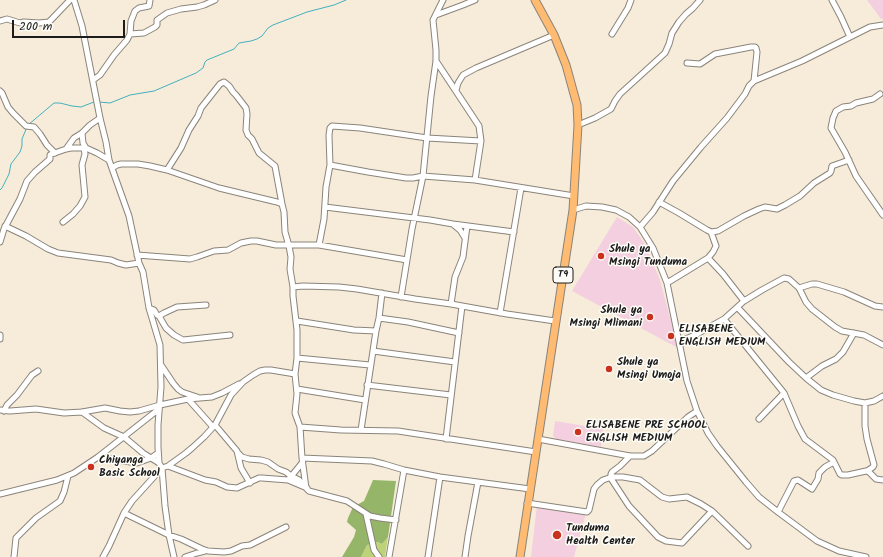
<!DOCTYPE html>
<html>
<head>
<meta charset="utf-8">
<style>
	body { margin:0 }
	#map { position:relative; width:883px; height:557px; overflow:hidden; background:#f7ecda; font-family:Kalam,sans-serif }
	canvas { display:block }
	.scale { position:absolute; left:12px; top:20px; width:113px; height:18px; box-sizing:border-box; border:2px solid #1c1c1c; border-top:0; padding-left:5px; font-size:12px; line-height:14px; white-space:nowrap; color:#1c1c1c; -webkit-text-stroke:3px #fdfcf7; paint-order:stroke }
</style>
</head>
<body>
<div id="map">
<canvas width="883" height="557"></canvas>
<div class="scale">200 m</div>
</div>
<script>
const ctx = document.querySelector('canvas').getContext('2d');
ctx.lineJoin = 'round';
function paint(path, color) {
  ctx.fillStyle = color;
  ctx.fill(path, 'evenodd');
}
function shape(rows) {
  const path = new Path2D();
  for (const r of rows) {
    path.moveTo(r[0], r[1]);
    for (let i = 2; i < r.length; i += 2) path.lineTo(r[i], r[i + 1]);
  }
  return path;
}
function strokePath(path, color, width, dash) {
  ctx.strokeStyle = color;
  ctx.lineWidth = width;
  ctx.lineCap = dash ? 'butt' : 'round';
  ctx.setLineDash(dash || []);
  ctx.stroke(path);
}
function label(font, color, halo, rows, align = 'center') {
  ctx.font = font + ' Kalam,sans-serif';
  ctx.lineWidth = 3;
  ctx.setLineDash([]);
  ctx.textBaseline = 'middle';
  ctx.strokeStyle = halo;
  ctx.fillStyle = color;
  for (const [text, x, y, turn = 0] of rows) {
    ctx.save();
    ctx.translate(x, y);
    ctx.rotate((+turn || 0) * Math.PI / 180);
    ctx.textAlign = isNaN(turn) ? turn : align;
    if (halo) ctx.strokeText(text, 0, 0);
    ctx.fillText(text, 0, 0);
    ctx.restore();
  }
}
const built = shape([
	[867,0,883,0,883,19,881,19],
	[617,217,633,227,646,246,660,280,678,348,572,291],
	[555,421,603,429,601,447,556,439,553,436],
	[537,505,586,513,574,557,531,557]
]);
const green = shape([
	[388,537,385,557,361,557,367,545,378,542,382,544]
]);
const forest = shape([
	[373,480,396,481,388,537,382,544,378,542,367,545,361,557,342,557,354,537,356,530,347,522,348,518,353,507,364,501]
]);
const stream = shape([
	[99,102,110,103,130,95,154,91,196,73,203,68,205,62,207,60,234,49,239,43,251,41,257,39,262,36,268,28,273,25,307,12,334,5,346,0],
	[28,125,54,103,60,103,72,106,81,107,94,102],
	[0,190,2,188,9,174,11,164,20,152,22,146,22,139,27,127]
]);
const minor = shape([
	[74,0,82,26,100,118,106,142,109,160,129,216,139,263,143,272,149,308,160,345,161,387,158,425,158,447,159,463,162,468,165,506,169,535,174,557],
	[832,0,841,17,850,37],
	[436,15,463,5,475,0],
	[0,21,7,19,20,23,24,22,39,23,49,22,70,0],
	[130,34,144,33,155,27,157,25,157,20,167,13,181,9,197,7,204,5,215,0],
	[612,34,628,8,631,0],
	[436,61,479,126,481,141,475,180,574,196],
	[687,63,700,64,715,54,751,47,755,47,756,48,757,52,754,81],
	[93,80,100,75,114,55,127,40,130,34,131,21,135,11,139,8,149,6,150,0],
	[456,90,458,83,463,75,476,68,554,35],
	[0,91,2,93,8,107,13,113,26,126,34,127,40,134,47,145,55,153],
	[880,94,873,99,856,103,851,106,843,107,836,111,833,118,831,128,845,152,856,176,883,215],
	[578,125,595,118,611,109,615,101,620,94,665,53,669,44,672,33,679,22,686,14,693,8,700,0],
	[82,133,83,143,86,148,97,153,109,160],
	[66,149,74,138,82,133,90,125,100,118],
	[330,165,368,172,406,178,413,178,423,176,475,180],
	[112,168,117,165,121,164,138,164,150,166,167,170,219,188,277,202,282,204,284,212,285,232,289,246,291,257,290,269,293,287,293,296,297,330,297,358,295,374,297,394,295,413,300,427,302,458,306,488,309,491,347,501,370,516,380,518,396,520],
	[167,170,181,148,189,130,198,116,201,108,220,84,224,82,229,86,233,92,236,95,246,108,247,114,246,130,248,135,252,139,259,153,275,166,282,204],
	[659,202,679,213,707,230,711,232,718,231,744,216,759,209,765,207,777,209,785,205,800,196,814,183,830,173,831,171,832,166,849,160],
	[325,207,430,220,453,224,514,232],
	[573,210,586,206,602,207,616,210,629,217,640,227,653,248,667,283,687,381,697,411,708,433,717,446,746,482,759,497,778,512,817,541,839,551,866,557],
	[63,222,73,214,80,206,85,197,82,165,85,154,84,148],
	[454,225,460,230,465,238],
	[5,226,26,236,48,249,58,253,111,260,118,263,126,265,139,263],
	[640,227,653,212,673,181,701,147,727,118,745,94,749,86,754,81,802,61,870,27,883,25],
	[0,242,4,229,20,199,27,181,35,172,50,159,50,155,52,154,66,149,71,148,86,148],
	[319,245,324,219,326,187,330,165,329,135,330,128,332,126,360,128,427,138,481,141],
	[137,255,190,259,197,257,214,251,228,250,241,243,251,241,257,241,276,245,319,245,407,260],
	[708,258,723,274,744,301],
	[667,283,708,258,713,252,716,246,711,232],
	[293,287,303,286,339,287,357,289,415,299,451,304,507,314,555,321],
	[799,288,806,302,812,309,835,327,842,331,864,335,883,345],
	[401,297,412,229,423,176,431,96,436,61,436,50,433,20,443,0],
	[451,304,455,277,463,257,467,226],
	[149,308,154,310,157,315,159,316,164,313,177,307,206,305],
	[738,308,789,362,806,378,821,390,833,395,854,401,865,403,874,401,883,396],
	[500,313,521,188],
	[159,316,166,328,174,335,183,340,230,335],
	[379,318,408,322,459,333],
	[724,319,784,393,798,426,805,439,833,460,840,474,842,475,848,475,866,471,869,472,876,479,883,480],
	[297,321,354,330,376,331],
	[0,335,0,339],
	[679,342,697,334,724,319,744,301,762,290,784,278,789,279,799,288,812,284,817,284,844,292,875,306,883,307],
	[373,351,455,362],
	[297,358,370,365],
	[161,365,173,383,178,389,182,392,197,397],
	[806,378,822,366,836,359,843,352,854,333],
	[367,385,451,395],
	[297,389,365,400],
	[188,399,213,427],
	[865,403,865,426,867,439,874,465,873,467,867,471],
	[0,410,10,411,36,409,64,413,82,412,105,408,120,411,130,412,139,411,160,405,188,399,212,397,222,393,239,384],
	[4,411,7,405,17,395,32,375,38,371],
	[82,412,104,428,124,437,143,453,159,463],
	[759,419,784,393],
	[215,425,237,451,241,468,250,483],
	[300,427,341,430,398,431,536,452],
	[361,430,376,331,379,318,382,293],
	[446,439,462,306],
	[538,439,630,456,644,456,652,451,688,417,697,411],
	[238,453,242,457,249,459,261,460,268,462,278,469,286,472,291,476,299,480,305,486],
	[98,457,137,463,151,458,158,453],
	[302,458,372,461,384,464,404,470,440,477,530,489],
	[168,466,205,480,216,482,227,487,237,488,259,478,262,478,288,480,307,488],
	[610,477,629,506,658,537,666,541,682,543,712,511],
	[612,477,611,474,612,472,620,466,630,456],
	[289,479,302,463],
	[0,494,57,480,74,473,98,457,159,409],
	[527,503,587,512,589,510,594,489,597,485,603,480,612,477,623,477,640,480,662,497,669,499,687,497,701,504,712,511,748,546],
	[778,512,794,481,798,480,812,489,818,479,819,473,825,467,834,462],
	[124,513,169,535,181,539,202,549,208,551,224,552,231,551,242,546,250,545,286,527],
	[366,514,374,550,379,557],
	[14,557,16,538,36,518,60,501,64,492,68,476],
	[103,557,109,546,124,513,132,501,162,468,168,466,186,453,192,448,204,437,215,425,231,395,243,382,253,375,260,371,265,370,271,370,295,374],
	[185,557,197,553,205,551],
	[389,557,404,470],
	[428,557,440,477],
	[465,557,468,536,478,482]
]);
const highway = shape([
	[520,557,573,210,578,125,577,105,566,65,554,35,535,0]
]);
const markers = [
	[601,256,4,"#c8321e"],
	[650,317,4,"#c8321e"],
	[671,336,4,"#c8321e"],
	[609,369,4,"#c8321e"],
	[578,432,4,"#c8321e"],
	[91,467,4,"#c8321e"],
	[557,535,5,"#c8321e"]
];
const shields = [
	[563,275,20]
];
const shieldNames = [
	["T9",563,275]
];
const poiNames = [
	["Shule ya",609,250],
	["Msingi Tunduma",609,263],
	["Shule ya",642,311,"right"],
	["Msingi Mlimani",642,324,"right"],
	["ELISABENE",679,330],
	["ENGLISH MEDIUM",679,343],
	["Shule ya",617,363],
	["Msingi Umoja",617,376],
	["ELISABENE PRE SCHOOL",586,426],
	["ENGLISH MEDIUM",586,439],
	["Chiyanga",99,461],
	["Basic School",99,474],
	["Tunduma",566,529],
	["Health Center",566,542]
];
paint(built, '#f3cfdf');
paint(green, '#bcd378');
paint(forest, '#95b568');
strokePath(stream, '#43b0bf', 1);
strokePath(minor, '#8a847b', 7);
strokePath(highway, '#8a847b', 9);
strokePath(minor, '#fff', 5);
strokePath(highway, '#ffbb71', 7);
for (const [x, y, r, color] of markers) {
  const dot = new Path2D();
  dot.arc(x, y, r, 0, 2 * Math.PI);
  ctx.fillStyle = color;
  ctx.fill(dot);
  strokePath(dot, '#fdfcf7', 1.5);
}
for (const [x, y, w] of shields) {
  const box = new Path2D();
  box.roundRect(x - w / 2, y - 8, w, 16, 3);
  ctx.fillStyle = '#fdfcf7';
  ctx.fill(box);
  strokePath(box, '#1c1c1c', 1);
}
label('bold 10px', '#1c1c1c', null, shieldNames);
label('bold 11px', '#1c1c1c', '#fdfcf7', poiNames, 'left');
</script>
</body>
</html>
